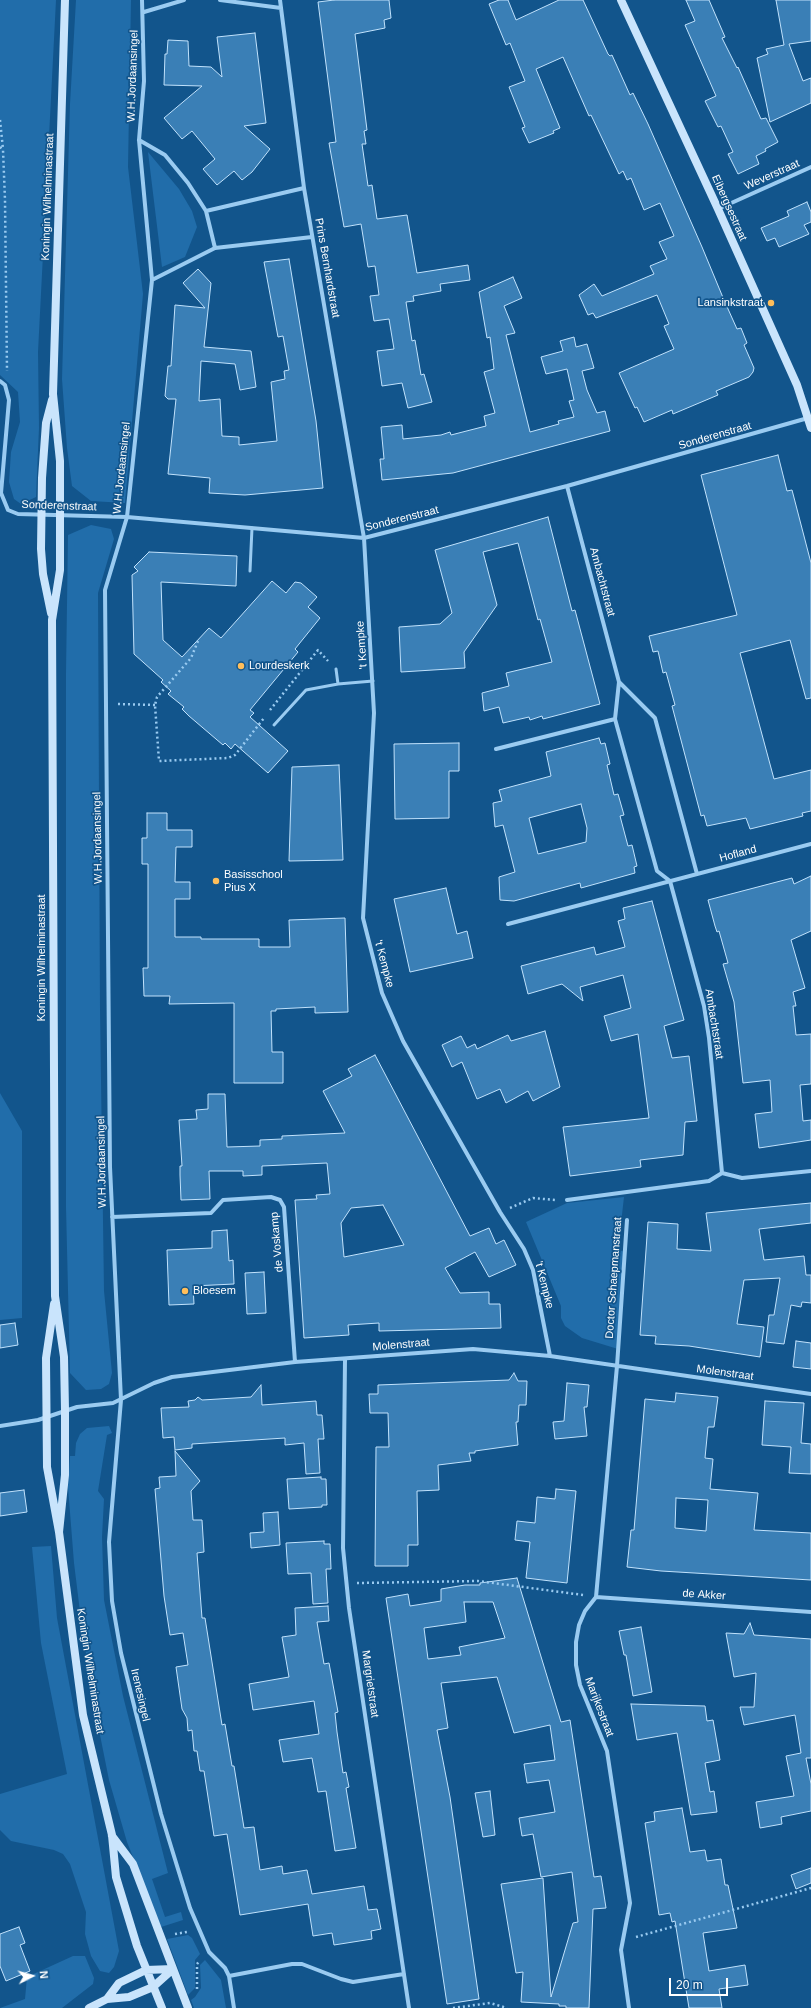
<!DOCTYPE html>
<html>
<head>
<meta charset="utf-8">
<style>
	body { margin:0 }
	#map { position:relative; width:811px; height:2008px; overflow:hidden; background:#12558c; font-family:Helvetica,sans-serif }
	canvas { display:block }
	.north { position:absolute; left:12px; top:1956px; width:40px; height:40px; -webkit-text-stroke:3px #12558c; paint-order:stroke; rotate:84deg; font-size:11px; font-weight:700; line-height:16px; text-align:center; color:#fff }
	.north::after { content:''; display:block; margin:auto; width:14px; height:18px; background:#fff; clip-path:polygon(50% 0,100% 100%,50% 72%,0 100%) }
	.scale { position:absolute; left:669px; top:1978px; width:59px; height:18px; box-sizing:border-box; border:2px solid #fff; border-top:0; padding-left:5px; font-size:12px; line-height:14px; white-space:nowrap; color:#fff; -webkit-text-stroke:3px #12558c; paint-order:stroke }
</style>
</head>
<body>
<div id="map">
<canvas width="811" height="2008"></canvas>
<div class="north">N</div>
<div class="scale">20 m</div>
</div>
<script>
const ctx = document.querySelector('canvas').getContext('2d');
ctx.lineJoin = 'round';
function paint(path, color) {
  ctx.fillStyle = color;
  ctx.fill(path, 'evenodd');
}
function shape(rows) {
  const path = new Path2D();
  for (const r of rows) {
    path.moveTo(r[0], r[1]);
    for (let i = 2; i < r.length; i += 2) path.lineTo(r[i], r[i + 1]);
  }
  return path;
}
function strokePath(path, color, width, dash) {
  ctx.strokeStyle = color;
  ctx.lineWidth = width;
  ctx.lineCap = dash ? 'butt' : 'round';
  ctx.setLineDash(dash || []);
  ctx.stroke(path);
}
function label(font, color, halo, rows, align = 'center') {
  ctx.font = font + ' Helvetica,sans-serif';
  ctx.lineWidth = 3.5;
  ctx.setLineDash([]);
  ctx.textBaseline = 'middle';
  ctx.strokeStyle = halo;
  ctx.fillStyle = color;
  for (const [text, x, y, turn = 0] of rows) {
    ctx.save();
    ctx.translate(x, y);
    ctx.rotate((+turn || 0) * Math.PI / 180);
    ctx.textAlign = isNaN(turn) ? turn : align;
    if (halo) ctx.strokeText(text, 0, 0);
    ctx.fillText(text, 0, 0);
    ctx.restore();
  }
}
const green = shape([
	[0,0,56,0,38,352,39,428,36,497,21,504,14,499,9,482,11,452,20,422,18,392,0,375],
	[76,0,131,0,128,167,143,294,125,503,91,501,72,486,67,448,62,379,70,104],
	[148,152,179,189,192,211,197,227,185,257,162,267],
	[91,525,111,529,114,539,98,593,100,1009,104,1291,112,1373,109,1384,101,1389,86,1390,70,1373,66,1207,66,673,68,535],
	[0,1093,22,1131,22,1318,0,1320],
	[624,1197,618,1250,626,1252,618,1349,582,1338,565,1326,561,1318,561,1306,526,1222,567,1203],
	[109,1426,112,1433,107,1435,98,1491,104,1499,102,1537,104,1600,123,1696,168,1873,152,1879,165,1917,181,1912,183,1920,161,1927,127,1842,109,1780,98,1725,83,1636,74,1563,68,1487,70,1456,75,1456,76,1443,80,1434,87,1428],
	[51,1546,57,1618,119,1951,114,1967,109,1973,100,1971,91,1956,85,1934,86,1912,70,1864,63,1854,54,1850,11,1841,0,1830,0,1794,67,1774,41,1643,32,1547],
	[188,1935,192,1938,200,1954,195,1960,195,1988,188,1995,167,1939],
	[73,1956,85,1956,94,1978,93,1984,62,2008,0,2008,25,1999,27,1977],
	[205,1960,221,1980,226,2008,194,2008,191,2000,195,1997,201,1988,200,1965]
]);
const building = shape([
	[334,0,389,0,391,18,384,20,385,28,355,34,367,130,364,131,366,144,362,144,368,186,372,185,377,219,407,215,417,273,468,265,470,280,440,284,441,291,413,296,414,301,406,302,412,341,415,340,421,375,424,374,432,402,408,408,402,383,382,386,377,351,394,349,389,319,374,321,370,296,379,295,375,266,368,267,361,224,344,227,329,143,336,142,318,2,334,0],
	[499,0,508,0,516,20,559,0,583,0,608,54,610,56,612,55,630,95,633,93,648,124,702,247,724,300,737,329,741,328,747,343,744,345,754,368,753,372,749,377,716,391,718,395,673,414,672,410,644,422,637,407,635,408,619,373,674,349,664,326,669,324,657,295,596,318,593,313,588,315,579,295,594,284,602,296,654,274,650,266,667,259,659,242,674,236,660,203,644,210,631,178,627,180,623,171,619,174,591,115,589,116,563,57,536,69,560,128,553,131,554,133,529,143,522,128,525,127,509,87,525,81,510,43,506,45,489,4,499,0],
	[686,0,709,0,725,37,722,38,737,68,738,67,761,119,766,118,778,142,765,149,766,151,756,156,759,164,738,174,728,154,733,152,721,126,718,127,705,101,716,96,685,25,695,21,686,0],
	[776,0,811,0,811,41,789,44,803,81,811,78,811,103,770,122,757,58,768,54,766,49,784,45,776,0],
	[255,33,266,123,244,126,270,149,252,172,242,180,234,171,217,185,203,169,215,159,192,131,182,139,164,118,202,86,164,85,165,54,167,54,168,40,188,41,189,66,211,67,222,77,217,37,255,33],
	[807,202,811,212,811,222,804,225,809,234,779,247,775,238,767,241,761,228,789,216,787,211,807,202],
	[289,259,316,421,323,488,245,495,209,493,210,478,168,474,176,399,168,399,165,396,168,366,171,366,175,305,205,308,183,283,198,269,211,283,204,347,251,351,256,387,240,390,235,364,201,361,199,401,220,399,222,436,239,437,239,445,277,441,271,382,285,379,284,371,289,370,283,336,278,337,264,262,289,259],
	[513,277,522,298,504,306,515,333,506,335,530,432,559,424,558,421,574,417,569,401,574,400,567,369,546,374,541,357,563,351,560,341,574,337,576,347,587,344,594,368,582,371,587,390,597,413,605,411,610,431,453,473,382,480,380,459,384,459,381,427,402,425,403,439,441,435,450,432,451,435,486,426,484,416,495,413,484,372,494,369,490,337,487,338,479,292,513,277],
	[778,455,787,491,792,490,811,563,811,698,806,699,790,640,740,653,774,779,811,770,811,811,802,813,803,816,750,829,746,818,707,826,704,815,701,816,672,706,675,705,666,672,663,673,658,651,653,652,649,636,737,615,701,475,778,455],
	[548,517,572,611,575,610,600,704,543,719,542,716,530,720,529,717,503,723,499,707,484,711,482,693,509,686,506,673,552,662,540,619,538,620,518,543,483,552,497,605,464,652,465,668,401,672,399,627,440,624,452,613,435,550,548,517],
	[149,552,237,556,236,586,161,582,163,640,182,657,209,628,221,638,272,581,286,593,295,582,301,583,317,597,308,607,320,618,295,649,298,652,250,710,254,713,250,717,288,751,268,773,235,744,231,749,225,743,223,745,189,716,182,709,184,707,168,694,171,691,161,682,163,680,134,654,132,575,138,571,134,567,149,552],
	[599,738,601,744,605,743,610,764,607,765,614,795,618,794,624,815,620,816,628,846,632,845,637,866,634,867,635,873,581,888,580,883,514,901,500,900,499,877,515,872,503,825,495,827,493,803,502,801,499,790,551,776,546,752,599,738],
	[581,804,587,828,586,842,538,854,529,818,581,804],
	[459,743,459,771,449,771,449,818,395,819,394,744,459,743],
	[339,765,343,860,289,861,292,767,339,765],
	[147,813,167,813,167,830,192,830,192,847,176,847,175,882,190,882,190,899,175,899,175,937,201,937,201,939,259,939,259,947,290,947,289,920,345,918,348,1012,315,1013,315,1007,276,1009,276,1011,271,1011,272,1052,283,1052,283,1083,234,1083,234,1003,169,1004,170,996,144,996,143,968,148,968,148,864,142,864,142,838,147,838,147,813],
	[811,876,811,931,791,940,805,988,793,992,796,1006,793,1006,796,1035,811,1034,811,1084,800,1085,803,1121,811,1120,811,1140,759,1148,755,1114,772,1112,770,1080,743,1083,734,1002,723,964,728,963,719,931,717,932,715,926,708,900,792,878,794,884,811,876],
	[446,888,457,934,467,931,473,958,410,972,394,899,446,888],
	[652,901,684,1020,664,1026,672,1058,689,1056,697,1121,685,1122,683,1155,640,1160,641,1167,570,1176,563,1127,649,1118,638,1034,611,1041,606,1023,604,1016,631,1008,623,975,580,987,583,1001,562,984,528,994,521,966,594,947,596,955,625,947,618,921,625,919,623,908,652,901],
	[545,1031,560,1087,533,1101,528,1091,506,1103,500,1089,477,1099,462,1062,452,1067,442,1045,461,1036,467,1048,475,1044,477,1049,508,1035,511,1041,545,1031],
	[375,1055,470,1236,489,1228,496,1244,504,1240,516,1265,489,1277,475,1252,445,1268,460,1293,489,1292,489,1304,500,1304,501,1328,379,1331,379,1323,348,1325,349,1335,304,1338,295,1200,317,1199,316,1195,330,1194,327,1163,262,1166,262,1175,243,1176,243,1171,209,1171,210,1199,181,1200,180,1175,180,1166,182,1166,179,1120,197,1119,196,1110,208,1109,208,1094,225,1094,227,1147,260,1146,260,1140,282,1139,282,1136,345,1133,323,1091,352,1076,348,1069,375,1055],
	[383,1205,404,1245,344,1257,341,1223,351,1208,383,1205],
	[811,1203,811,1223,759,1229,764,1260,804,1256,806,1275,811,1275,811,1303,802,1302,801,1307,791,1305,784,1344,766,1342,769,1315,774,1315,780,1278,744,1280,737,1324,764,1327,760,1357,689,1346,655,1344,656,1336,640,1335,648,1222,678,1224,677,1249,711,1251,706,1213,811,1203],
	[227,1230,229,1261,233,1260,234,1284,193,1286,194,1304,169,1305,167,1250,212,1248,212,1231,227,1230],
	[264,1272,266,1313,247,1314,245,1273,264,1272],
	[15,1323,18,1345,0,1348,0,1325,15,1323],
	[796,1341,811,1343,811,1369,793,1367,796,1341],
	[514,1373,518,1381,527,1381,526,1405,519,1405,518,1422,516,1422,518,1445,475,1451,475,1453,469,1453,471,1461,438,1465,439,1490,417,1491,418,1545,408,1545,408,1566,375,1566,376,1447,389,1447,388,1413,370,1413,369,1394,378,1394,378,1385,509,1380,514,1373],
	[567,1383,589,1385,587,1407,584,1407,587,1436,555,1439,553,1422,564,1421,567,1383],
	[261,1385,262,1405,316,1401,317,1415,322,1415,324,1439,318,1439,320,1473,306,1474,304,1443,285,1445,285,1438,192,1444,192,1448,175,1450,174,1437,163,1438,161,1408,189,1407,188,1401,195,1400,198,1397,202,1400,251,1397,261,1385],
	[676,1393,718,1397,714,1427,708,1427,705,1458,713,1459,710,1489,758,1493,754,1530,811,1533,811,1580,661,1571,627,1567,631,1530,634,1530,645,1399,675,1402,676,1393],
	[676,1498,708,1500,706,1531,675,1528,676,1498],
	[765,1401,804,1403,801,1443,811,1444,811,1474,789,1473,791,1447,762,1445,765,1401],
	[175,1451,200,1481,191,1491,193,1520,202,1520,204,1552,197,1553,202,1618,205,1618,222,1725,225,1724,232,1766,234,1766,244,1828,254,1827,260,1870,282,1866,283,1874,307,1870,312,1894,364,1886,368,1910,377,1909,381,1929,371,1931,372,1939,334,1945,332,1933,313,1936,308,1904,240,1915,227,1834,214,1836,204,1771,200,1771,197,1751,194,1751,192,1730,188,1731,187,1718,182,1709,176,1667,188,1665,183,1633,170,1635,164,1596,155,1489,160,1488,159,1477,176,1476,175,1451],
	[321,1477,321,1479,326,1479,327,1505,322,1505,322,1507,289,1509,287,1479,321,1477],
	[556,1489,576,1491,567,1583,526,1578,530,1542,515,1540,517,1521,535,1523,537,1497,555,1499,556,1489],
	[24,1490,27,1512,0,1516,0,1493,24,1490],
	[278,1512,280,1545,251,1548,250,1533,264,1532,263,1513,278,1512],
	[324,1541,324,1544,330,1544,331,1569,326,1569,328,1603,313,1604,311,1573,288,1574,286,1543,324,1541],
	[517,1578,561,1722,570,1720,594,1877,601,1876,606,1908,593,1909,589,2008,566,2008,566,2006,559,2006,559,2004,521,2002,523,1972,516,1973,501,1884,543,1878,551,1997,573,1923,578,1922,572,1872,541,1877,533,1834,522,1836,519,1818,555,1812,549,1780,527,1783,524,1764,555,1760,550,1725,514,1733,497,1677,441,1683,448,1728,437,1730,450,1797,479,1999,447,2004,386,1598,408,1594,410,1606,441,1601,441,1589,465,1585,480,1585,480,1583,517,1578],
	[464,1602,493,1602,505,1638,459,1647,461,1655,428,1659,424,1628,466,1622,464,1602],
	[328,1606,329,1621,317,1622,324,1664,329,1663,338,1712,335,1713,337,1732,343,1773,346,1772,349,1787,346,1788,356,1848,335,1851,326,1791,318,1792,312,1758,283,1762,279,1740,319,1734,314,1701,253,1710,249,1684,289,1677,282,1637,296,1635,295,1608,328,1606],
	[750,1623,754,1635,811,1639,811,1758,806,1758,811,1784,811,1811,781,1817,782,1824,760,1828,756,1802,794,1796,786,1756,801,1753,795,1715,744,1725,740,1707,754,1707,756,1673,734,1677,726,1633,744,1634,750,1623],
	[641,1627,652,1692,633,1696,626,1655,624,1655,619,1631,641,1627],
	[631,1704,705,1706,707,1721,713,1720,720,1760,705,1763,710,1792,714,1791,717,1812,691,1815,677,1733,637,1740,631,1704],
	[490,1791,495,1835,483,1837,475,1793,490,1791],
	[682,1808,690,1852,705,1850,707,1861,721,1859,725,1885,728,1885,737,1928,703,1933,709,1971,745,1965,748,1985,719,1989,722,2008,689,2008,675,1921,672,1922,670,1913,659,1915,645,1823,655,1821,654,1812,682,1808],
	[811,1868,811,1883,796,1889,791,1875,811,1868],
	[19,1927,25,1943,20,1945,30,1971,6,1981,0,1966,0,1934,19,1927]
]);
const path = shape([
	[0,120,3,149],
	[0,147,3,150,5,200,7,371],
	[198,641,191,658,157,697,155,705,159,761,228,758,235,755,264,718],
	[118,704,155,705],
	[270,710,318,650,328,661],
	[510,1208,533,1198,555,1200],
	[357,1583,478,1581,583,1595],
	[175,1934,187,1932],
	[636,1937,811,1888],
	[197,1989,197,1964,200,1960],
	[453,2008,490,2003,507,2008]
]);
const lane = shape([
	[250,571,252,528],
	[336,669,338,684,373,681],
	[274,725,306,690,338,684]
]);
const street = shape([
	[142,0,144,81,139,140,152,280,127,517,105,590,110,1167,121,1400,109,1542,112,1601,121,1653,161,1814,190,1908,209,1952,225,1968,229,1976,292,1964,302,1964,341,1979,353,1982,404,1974],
	[220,0,281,8],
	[280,0,304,188,364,538,374,713,363,918,382,993,403,1041,500,1212,524,1249,533,1270,550,1356],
	[144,12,184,0],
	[139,140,165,155,188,183,206,211,215,248],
	[718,209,811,167],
	[206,211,304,188],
	[152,280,215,248,312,237],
	[0,381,5,385,9,400,1,493,8,510,18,514,127,517,364,538,567,486,808,418],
	[567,486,619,682,615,719,657,871,670,881,704,1006,709,1038,722,1173],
	[619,682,655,718,697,874],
	[496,749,615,719],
	[508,924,811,844],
	[567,1200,709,1181,722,1173,742,1178,811,1171],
	[112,1217,211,1213,223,1200,271,1197,280,1200,284,1207,295,1362],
	[627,1220,617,1366,596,1597,585,1611,579,1625,576,1642,576,1665,580,1685,607,1751,630,1903,621,1950,629,2008],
	[345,1360,343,1548,349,1608,409,2008],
	[0,1426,38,1420,77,1407,113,1403,154,1383,172,1377,295,1362,473,1349,550,1356,811,1394],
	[596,1597,811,1612],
	[229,1976,234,2008]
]);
const secondary = shape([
	[621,0,718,209,797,385,811,428],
	[51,613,43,574,41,549,42,478,46,423,52,400],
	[54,1304,46,1358,47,1467,59,1532,83,1715,112,1835,116,1877,137,1946,162,2008],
	[59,1532,65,1475,65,1410,64,1357,55,1296,52,620,60,570,60,461,53,394,65,0],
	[112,1836,133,1864,188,2008],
	[107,1999,119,1983,146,1970,173,1969],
	[89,2008,107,1999,129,1997,153,1987,173,1969]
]);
const markers = [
	[771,303,4,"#ffbe5a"],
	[241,666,4,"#ffbe5a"],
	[216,881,4,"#ffbe5a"],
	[185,1291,4,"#ffbe5a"]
];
const streetNames = [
	["W.H.Jordaansingel",133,76,-88],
	["Weverstraat",772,175,-24],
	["Koningin Wilhelminastraat",48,197,-88],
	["Eibergsestraat",729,208,66],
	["Prins Bernhardstraat",327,268,80],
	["Sonderenstraat",715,436,-16],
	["W.H.Jordaansingel",122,468,-84],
	["Sonderenstraat",59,506,2],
	["Sonderenstraat",402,519,-14],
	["Ambachtstraat",602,582,75],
	["'t Kempke",362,645,-94],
	["W.H.Jordaansingel",98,838,-91],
	["Hofland",738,854,-15],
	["Koningin Wilhelminastraat",42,958,-90],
	["'t Kempke",384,964,75],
	["Ambachtstraat",714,1024,81],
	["W.H.Jordaansingel",102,1162,-91],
	["de Voskamp",277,1242,-95],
	["Doctor Schaepmanstraat",614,1278,-86],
	["'t Kempke",544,1285,76],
	["Molenstraat",401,1345,-5],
	["Molenstraat",725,1373,8],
	["de Akker",704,1595,4],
	["Koningin Wilhelminastraat",90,1671,81],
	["Margrietstraat",370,1684,82],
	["Irenesingel",140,1695,77],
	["Marijkestraat",599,1707,69]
];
const poiNames = [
	["Lansinkstraat",763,303,"right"],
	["Lourdeskerk",249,666],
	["Basisschool",224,875],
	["Pius X",224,888],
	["Bloesem",193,1291]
];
paint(green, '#216daa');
paint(building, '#3a7fb6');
strokePath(building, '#c1e2fc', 1);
strokePath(path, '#9acbf1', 2.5, [2, 3]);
strokePath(lane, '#9acbf1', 3);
strokePath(street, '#9acbf1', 4);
strokePath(secondary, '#c9e4fc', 8);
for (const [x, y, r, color] of markers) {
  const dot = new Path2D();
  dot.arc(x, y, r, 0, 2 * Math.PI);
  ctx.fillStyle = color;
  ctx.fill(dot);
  strokePath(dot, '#12558c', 1.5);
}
label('11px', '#fff', '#12558c', streetNames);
label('11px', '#fff', '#12558c', poiNames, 'left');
</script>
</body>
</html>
